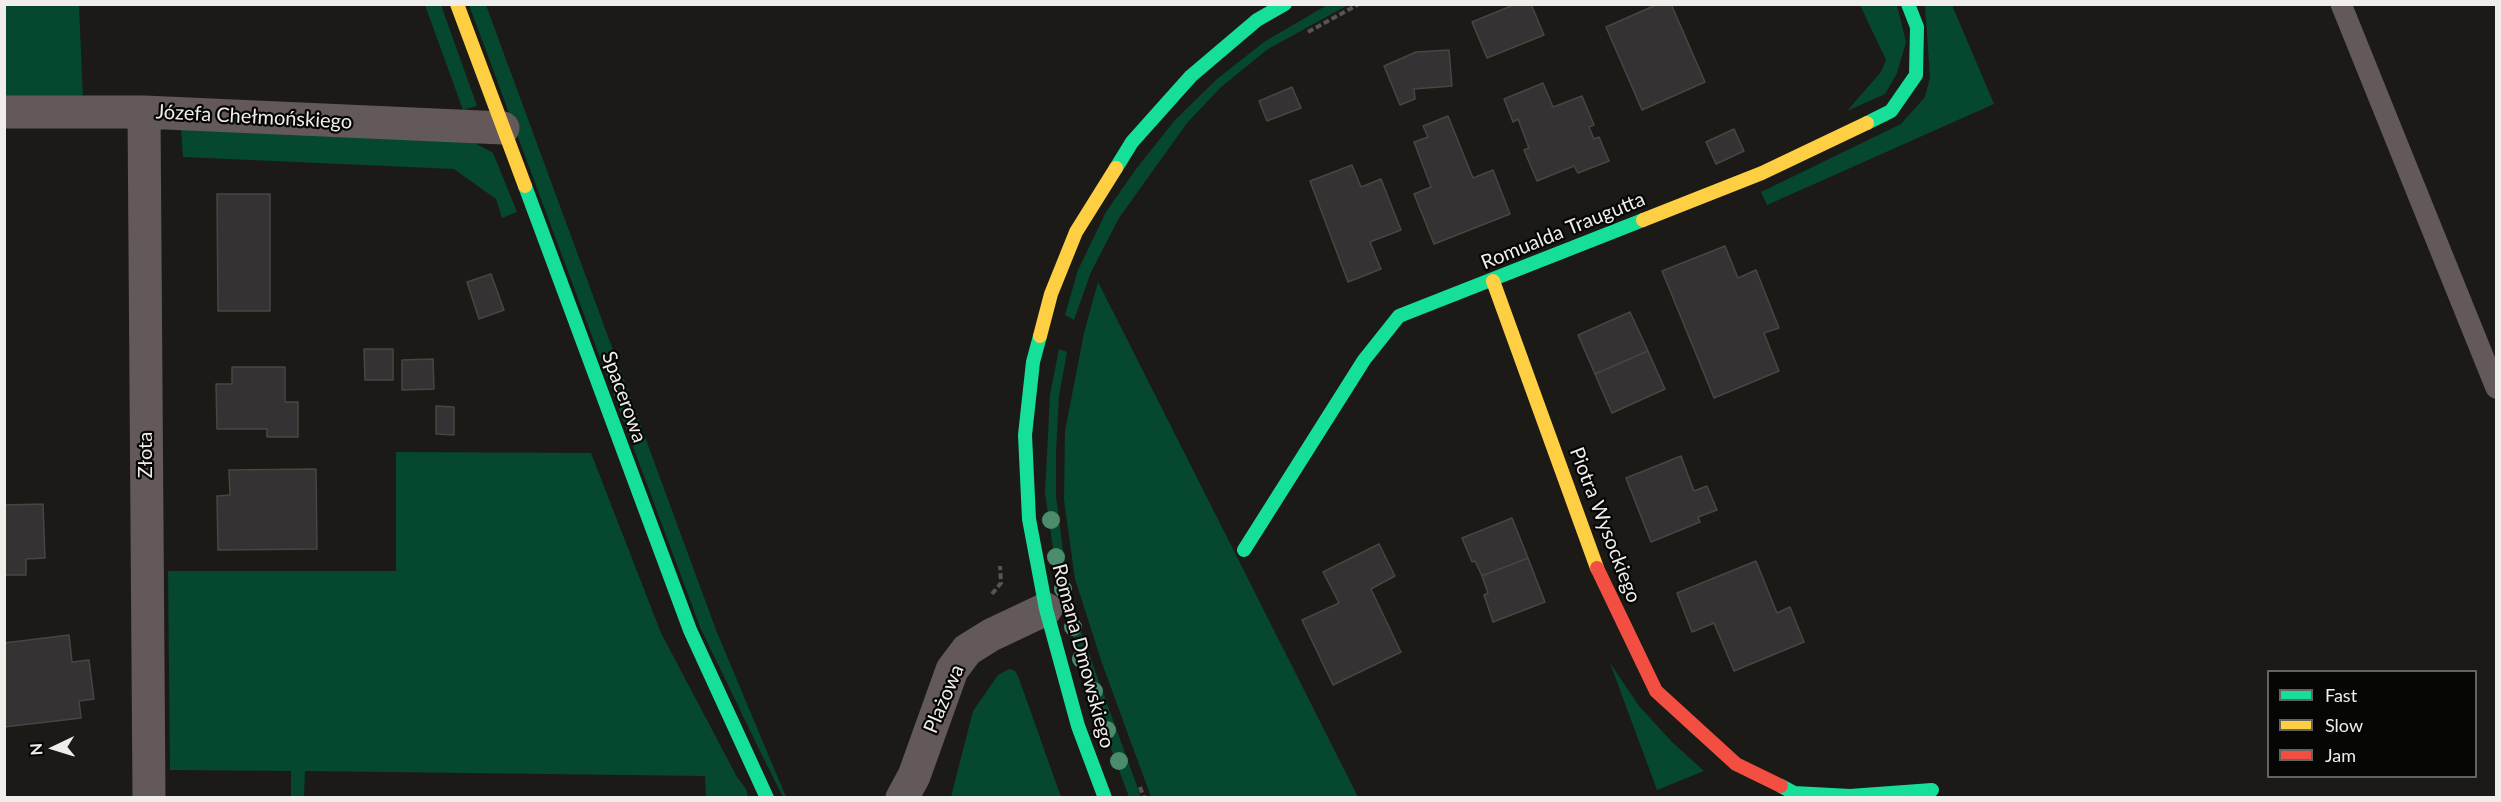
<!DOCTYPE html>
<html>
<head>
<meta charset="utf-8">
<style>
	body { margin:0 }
	#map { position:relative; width:2501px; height:802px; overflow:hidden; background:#1c1a17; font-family:Lato,sans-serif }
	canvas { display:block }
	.frame { position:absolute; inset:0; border:6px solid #f0eeeb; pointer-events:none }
	.legend { position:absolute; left:2267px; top:670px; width:210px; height:108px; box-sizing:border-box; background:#060604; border:2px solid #646360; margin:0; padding:8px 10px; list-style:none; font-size:18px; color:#f0eeeb }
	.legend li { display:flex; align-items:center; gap:12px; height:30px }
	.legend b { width:30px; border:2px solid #646360 }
	.north { position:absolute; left:24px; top:718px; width:60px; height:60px; -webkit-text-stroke:4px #060604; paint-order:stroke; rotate:266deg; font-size:16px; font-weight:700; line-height:24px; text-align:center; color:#f0eeeb }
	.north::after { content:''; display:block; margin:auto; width:21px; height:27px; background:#f0eeeb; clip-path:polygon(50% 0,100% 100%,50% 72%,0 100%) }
</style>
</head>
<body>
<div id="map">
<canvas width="2501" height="802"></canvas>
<div class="frame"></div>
<ul class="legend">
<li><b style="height:8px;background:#16e098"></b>Fast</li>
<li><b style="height:8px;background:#ffcf43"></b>Slow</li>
<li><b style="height:8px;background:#f24e42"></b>Jam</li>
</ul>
<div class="north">N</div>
</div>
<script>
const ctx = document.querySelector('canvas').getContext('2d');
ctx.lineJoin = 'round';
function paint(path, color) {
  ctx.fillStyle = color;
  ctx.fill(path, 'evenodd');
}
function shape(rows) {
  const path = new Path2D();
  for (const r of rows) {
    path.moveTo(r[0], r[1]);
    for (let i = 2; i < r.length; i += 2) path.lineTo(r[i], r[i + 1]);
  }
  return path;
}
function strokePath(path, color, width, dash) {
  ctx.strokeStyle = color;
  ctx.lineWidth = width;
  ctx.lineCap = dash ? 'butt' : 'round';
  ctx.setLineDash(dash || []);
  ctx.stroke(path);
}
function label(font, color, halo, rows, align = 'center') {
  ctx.font = font + ' Lato,sans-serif';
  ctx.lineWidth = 4.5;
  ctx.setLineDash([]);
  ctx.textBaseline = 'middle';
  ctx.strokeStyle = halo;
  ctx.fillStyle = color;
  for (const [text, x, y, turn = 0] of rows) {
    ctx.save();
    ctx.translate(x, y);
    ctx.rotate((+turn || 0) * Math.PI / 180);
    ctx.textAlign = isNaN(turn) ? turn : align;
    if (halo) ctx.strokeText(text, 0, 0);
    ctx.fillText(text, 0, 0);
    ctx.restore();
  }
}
const green = shape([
	[5,5,79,5,83,100,5,96],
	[425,5,441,5,477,106,463,110],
	[469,5,486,5,716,630,786,797,783,797,756,743,700,627],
	[1327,5,1348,5,1268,49,1221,87,1187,123,1119,218,1091,272,1074,320,1065,315,1078,270,1106,212,1136,169,1175,120,1217,79,1264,42],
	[1860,5,1897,5,1906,42,1897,73,1885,94,1847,111,1881,72,1886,60],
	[1925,5,1952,5,1994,104,1767,205,1761,192,1901,124,1925,97,1930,77],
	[181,126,473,142,493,153,517,212,502,218,496,199,454,169,183,157],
	[1098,282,1234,551,1358,797,1151,797,1102,663,1075,579,1064,500,1065,431,1084,333],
	[1059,349,1067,352,1059,396,1056,452,1056,496,1067,581,1081,632,1141,797,1129,797,1084,675,1058,583,1045,493,1050,395],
	[396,452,591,453,661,633,737,777,746,789,748,797,706,797,705,776,305,771,304,797,291,798,291,771,170,770,168,571,396,571],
	[1610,663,1639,706,1672,742,1704,771,1657,790],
	[1009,669,1015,671,1018,676,1061,797,951,797,973,711,998,675]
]);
const building = shape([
	[1516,4,1531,4,1544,35,1487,58,1472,22,1516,4],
	[1658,4,1671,4,1705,82,1642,110,1606,27,1658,4],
	[1449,50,1452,86,1414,89,1415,99,1400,105,1384,66,1416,52,1449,50],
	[1543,83,1553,107,1582,96,1594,125,1589,127,1594,139,1599,137,1609,161,1578,173,1574,166,1537,181,1524,150,1529,148,1518,119,1513,122,1504,99,1543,83],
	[1292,87,1301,108,1267,121,1259,101,1292,87],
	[1448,116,1473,178,1493,170,1510,214,1434,244,1414,194,1431,187,1414,142,1428,137,1423,126,1448,116],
	[1734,129,1744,151,1716,164,1706,142,1734,129],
	[1352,165,1361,187,1381,179,1401,230,1370,242,1381,269,1348,282,1310,181,1352,165],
	[217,194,270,194,270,311,218,311,217,194],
	[1725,246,1738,278,1756,270,1779,328,1764,333,1779,371,1714,398,1662,271,1725,246],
	[491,274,504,310,479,319,467,282,491,274],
	[1630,312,1648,351,1595,374,1578,335,1630,312],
	[364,349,393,349,393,380,365,380,364,349],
	[1648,351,1665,389,1612,413,1595,374,1648,351],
	[433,359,434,389,402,390,402,360,433,359],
	[232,367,285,367,285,402,298,402,298,437,267,437,267,429,217,429,216,384,232,384,232,367],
	[436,406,454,407,454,435,436,434,436,406],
	[1681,456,1694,491,1707,486,1717,510,1698,517,1700,522,1651,542,1626,478,1681,456],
	[316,469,317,549,218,550,217,496,230,495,229,470,316,469],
	[43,504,45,558,26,559,26,575,4,575,4,505,43,504],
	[1512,518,1528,558,1482,576,1475,561,1472,562,1462,538,1512,518],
	[1379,544,1395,576,1371,589,1401,652,1333,685,1302,620,1339,603,1323,572,1379,544],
	[1528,558,1545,602,1493,622,1484,595,1488,593,1482,576,1528,558],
	[1756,561,1777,613,1790,607,1804,642,1734,671,1714,623,1692,632,1677,593,1756,561],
	[69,635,72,662,89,660,94,699,79,701,81,718,4,727,4,643,69,635]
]);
const path = shape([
	[1308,32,1359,4],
	[992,594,1001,583,1000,566],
	[1140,787,1144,798]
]);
const lane = shape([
	[2341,4,2496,388]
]);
const street = shape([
	[4,112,144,112,503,128],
	[144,112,149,798],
	[902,798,914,776,952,670,967,650,991,635,1046,609]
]);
const fast = shape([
	[1867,123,1891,111,1916,75,1917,27,1908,4],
	[1116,168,1132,142,1191,76,1257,20,1285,4],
	[525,186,690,630,767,798],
	[1040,336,1033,362,1025,435,1029,519,1046,609,1078,726,1105,798],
	[1244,550,1364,360,1399,316,1643,220],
	[1781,786,1794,793,1850,796,1932,790]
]);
const slow = shape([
	[457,4,525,186],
	[1643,220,1762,173,1867,123],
	[1493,281,1597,568],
	[1040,336,1051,294,1076,232,1116,168]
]);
const jam = shape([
	[1597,568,1656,691,1736,764,1781,786]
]);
const trees = [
	[1051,520],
	[1056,557],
	[1063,589],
	[1073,627],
	[1081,659],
	[1094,691],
	[1107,730],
	[1119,761]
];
const streetNames = [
	["Józefa Chełmońskiego",254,117,3],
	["Romualda Traugutta",1563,231,-22],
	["Spacerowa",624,397,70],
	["Złota",146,455,-90],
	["Piotra Wysockiego",1605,525,69],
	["Romana Dmowskiego",1083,656,75],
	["Plażowa",944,699,-67]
];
paint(green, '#064730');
paint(building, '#343232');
strokePath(building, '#484645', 1.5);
strokePath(path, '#595452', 4, [6, 3]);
strokePath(lane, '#635958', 21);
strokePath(street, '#635958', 33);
strokePath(fast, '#16e098', 14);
strokePath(slow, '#ffcf43', 14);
strokePath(jam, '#f24e42', 14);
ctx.fillStyle = '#4b8c6d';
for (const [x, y] of trees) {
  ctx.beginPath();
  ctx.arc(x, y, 9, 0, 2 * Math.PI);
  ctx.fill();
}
label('20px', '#f0eeeb', '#060604', streetNames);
</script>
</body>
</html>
